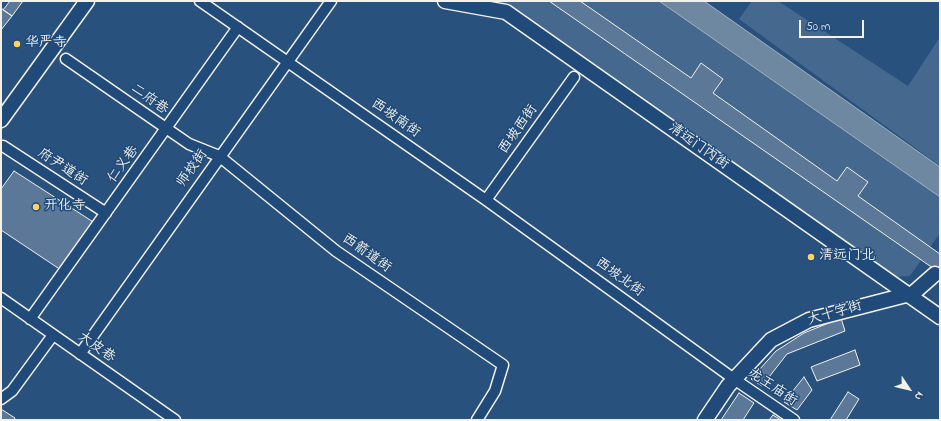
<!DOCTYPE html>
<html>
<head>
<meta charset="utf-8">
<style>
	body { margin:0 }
	#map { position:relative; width:941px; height:421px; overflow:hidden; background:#28517e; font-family:"Indie Flower",sans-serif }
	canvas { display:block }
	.frame { position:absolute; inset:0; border:2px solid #f4f1e8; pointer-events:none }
	.north { position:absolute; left:889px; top:369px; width:40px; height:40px; -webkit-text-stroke:3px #1f4a7a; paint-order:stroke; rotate:125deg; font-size:11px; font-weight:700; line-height:16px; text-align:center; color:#f4f1e8 }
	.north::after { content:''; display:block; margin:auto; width:14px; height:18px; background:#f4f1e8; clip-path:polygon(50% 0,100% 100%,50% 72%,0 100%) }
	.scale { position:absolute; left:799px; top:20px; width:65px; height:18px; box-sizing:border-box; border:2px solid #f4f1e8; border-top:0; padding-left:5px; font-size:12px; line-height:14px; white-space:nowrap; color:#f4f1e8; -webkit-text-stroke:3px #1f4a7a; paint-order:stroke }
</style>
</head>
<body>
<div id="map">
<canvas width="941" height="421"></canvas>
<div class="frame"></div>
<div class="north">N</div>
<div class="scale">50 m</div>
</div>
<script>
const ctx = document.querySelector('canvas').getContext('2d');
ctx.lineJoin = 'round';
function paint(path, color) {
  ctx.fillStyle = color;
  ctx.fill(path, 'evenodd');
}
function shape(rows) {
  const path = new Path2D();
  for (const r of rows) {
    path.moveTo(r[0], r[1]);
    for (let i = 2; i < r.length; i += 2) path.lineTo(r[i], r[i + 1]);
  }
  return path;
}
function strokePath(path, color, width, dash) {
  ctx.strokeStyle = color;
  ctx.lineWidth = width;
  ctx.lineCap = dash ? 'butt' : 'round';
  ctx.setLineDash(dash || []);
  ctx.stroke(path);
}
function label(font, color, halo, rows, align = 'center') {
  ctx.font = font + ' "Indie Flower","LXGW WenKai TC",sans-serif';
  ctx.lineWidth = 3;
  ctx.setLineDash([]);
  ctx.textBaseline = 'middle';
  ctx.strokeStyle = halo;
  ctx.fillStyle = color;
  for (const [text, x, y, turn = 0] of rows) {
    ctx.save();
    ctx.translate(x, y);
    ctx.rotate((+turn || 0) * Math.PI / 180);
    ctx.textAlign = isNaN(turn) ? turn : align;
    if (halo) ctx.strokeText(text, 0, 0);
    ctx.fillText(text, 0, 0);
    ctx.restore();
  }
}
const green = shape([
	[491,1,659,1,940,197,940,233,910,276,893,277,506,4],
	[752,1,778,1,908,86,940,37,940,166,739,19]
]);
const water = shape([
	[659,1,704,1,940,167,940,197,659,1]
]);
const building = shape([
	[10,1,23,1,12,16,3,10,10,1],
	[549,1,580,1,691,78,701,63,723,79,713,93,837,181,847,167,868,182,858,196,940,254,940,273,549,1],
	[1,8,12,16,1,30,1,8],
	[14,171,98,225,64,272,1,230,1,189,14,171],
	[841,318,845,331,787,354,762,386,751,379,776,351,804,333,841,318],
	[855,350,860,365,817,381,811,367,855,350],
	[804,377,812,390,797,410,784,402,804,377],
	[848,392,859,399,846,420,830,420,848,392],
	[739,393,754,403,743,420,721,420,739,393],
	[1,409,15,418,14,420,1,420,1,409],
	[773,415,781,420,769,420,773,415]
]);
const street = shape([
	[200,1,486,200,734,379,794,420],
	[66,59,189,144,219,156,336,251,503,365,495,391,477,420],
	[3,146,106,213],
	[486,200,574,77],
	[1,298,175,420],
	[30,319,238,27],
	[80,354,331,1],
	[1,399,12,391,53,335]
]);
const secondary = shape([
	[445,1,506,12,940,317],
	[1,120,87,1],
	[910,296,935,274],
	[705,420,728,386,771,340,809,320,906,295,910,296]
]);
const markers = [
	[17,44,4,"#ffd166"],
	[36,207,4,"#ffd166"],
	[811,257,4,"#ffd166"]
];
const poiNames = [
	["华严寺",25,44],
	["开化寺",44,207],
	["清远门北",819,257]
];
const streetNames = [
	["二府巷",149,100,35],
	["西坡南街",395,119,35],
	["西坡西街",519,130,-55],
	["清远门内街",698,147,35],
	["仁义巷",124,165,-54],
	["府尹道街",62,168,33],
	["师校街",193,169,-55],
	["西箭道街",366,254,35],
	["西坡北街",619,278,36],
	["大十字街",835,314,-16],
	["大皮巷",96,348,35],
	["龙王庙街",772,388,34]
];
paint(green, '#45688e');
paint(water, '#6e88a2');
strokePath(water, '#a4b2be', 1);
paint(building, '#5b7899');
strokePath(building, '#f4f1e8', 1);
strokePath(street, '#f4f1e8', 13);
strokePath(secondary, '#f4f1e8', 17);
strokePath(street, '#1f4a7a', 10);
strokePath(secondary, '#1f4a7a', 14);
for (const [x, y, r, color] of markers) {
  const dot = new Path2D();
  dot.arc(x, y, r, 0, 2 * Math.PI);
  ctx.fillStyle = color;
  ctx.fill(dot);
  strokePath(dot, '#1f4a7a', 1.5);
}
label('14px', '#f4f1e8', '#1f4a7a', poiNames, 'left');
label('14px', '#f4f1e8', '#1f4a7a', streetNames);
</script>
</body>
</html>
